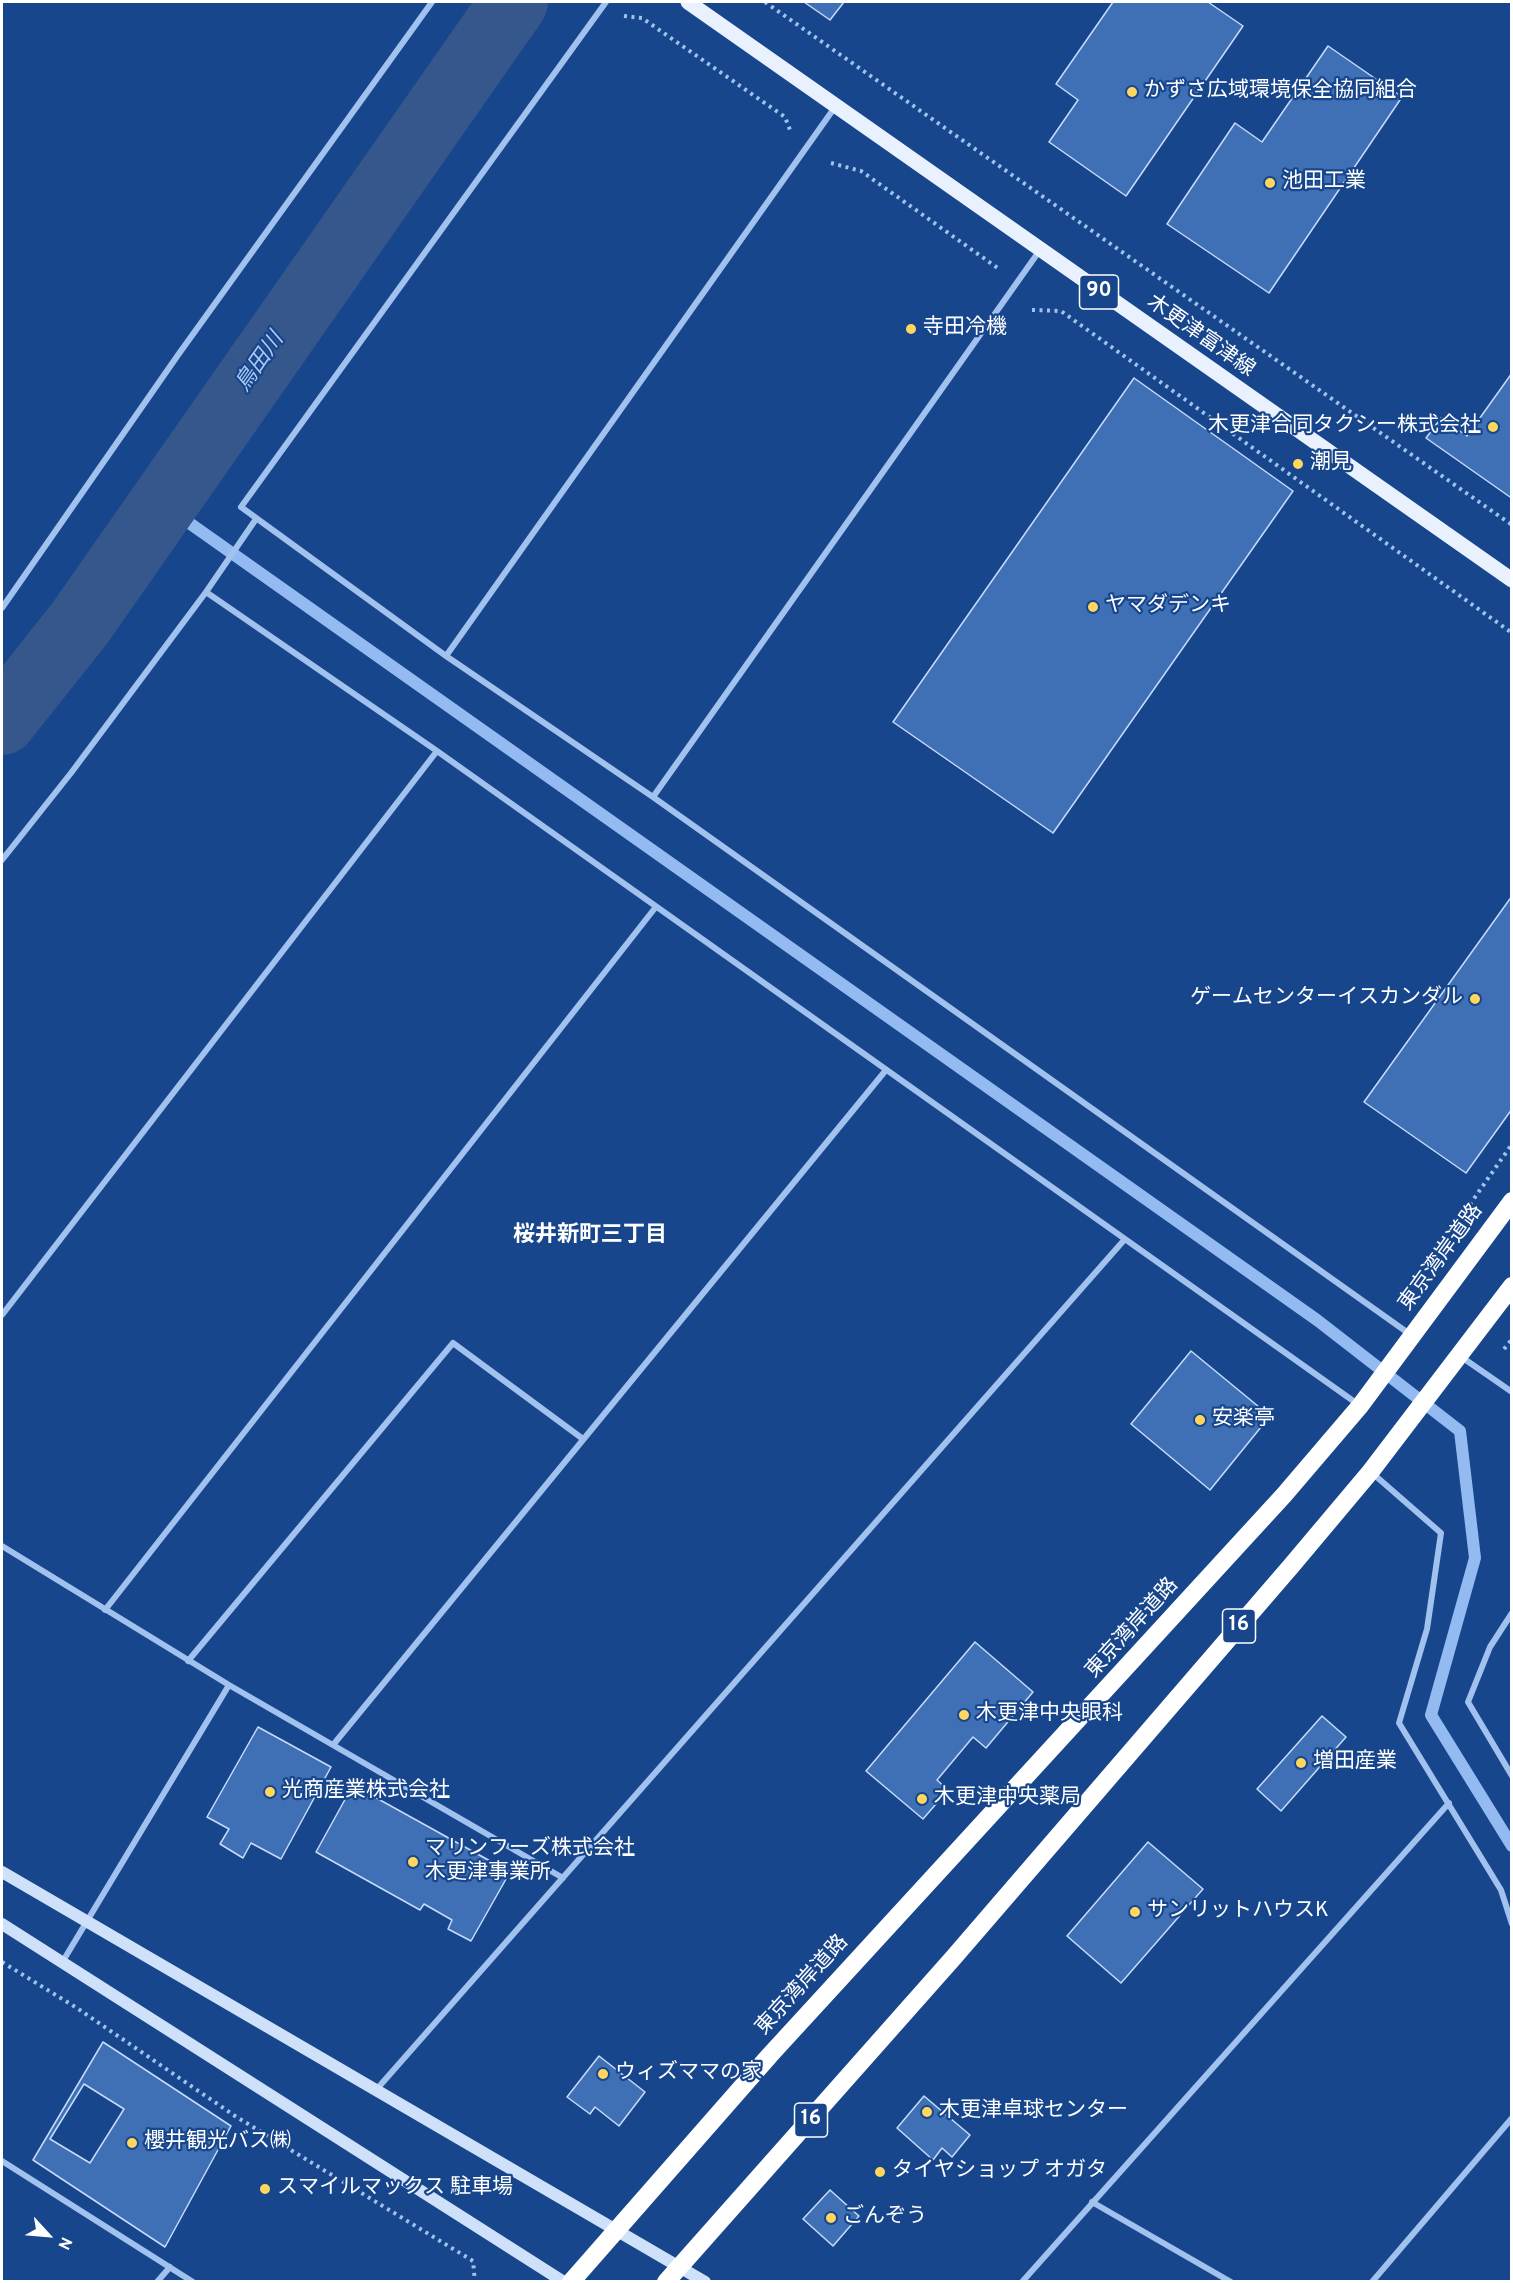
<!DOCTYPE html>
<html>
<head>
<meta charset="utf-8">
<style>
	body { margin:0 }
	#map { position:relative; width:1513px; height:2283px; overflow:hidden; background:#17468c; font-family:Overpass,sans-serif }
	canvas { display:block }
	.frame { position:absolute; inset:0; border:3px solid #fff; pointer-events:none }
	.north { position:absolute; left:18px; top:2205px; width:60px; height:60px; -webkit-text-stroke:4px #17468c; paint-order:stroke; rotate:116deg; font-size:16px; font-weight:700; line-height:24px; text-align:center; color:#fff }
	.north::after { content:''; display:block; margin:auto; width:21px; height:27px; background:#fff; clip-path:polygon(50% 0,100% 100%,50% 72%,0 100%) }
</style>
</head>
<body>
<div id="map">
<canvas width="1513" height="2283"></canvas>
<div class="frame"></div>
<div class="north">N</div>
</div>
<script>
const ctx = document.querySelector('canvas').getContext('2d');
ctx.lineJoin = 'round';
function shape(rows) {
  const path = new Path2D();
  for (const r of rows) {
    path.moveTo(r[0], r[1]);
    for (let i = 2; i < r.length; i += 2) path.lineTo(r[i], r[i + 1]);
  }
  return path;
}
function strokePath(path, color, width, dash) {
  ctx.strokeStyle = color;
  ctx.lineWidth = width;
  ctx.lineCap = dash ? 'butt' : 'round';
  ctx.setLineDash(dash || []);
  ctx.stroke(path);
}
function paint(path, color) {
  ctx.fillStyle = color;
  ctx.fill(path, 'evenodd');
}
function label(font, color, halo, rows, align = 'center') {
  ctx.font = font + ' Overpass,"Noto Sans JP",sans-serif';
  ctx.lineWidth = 4.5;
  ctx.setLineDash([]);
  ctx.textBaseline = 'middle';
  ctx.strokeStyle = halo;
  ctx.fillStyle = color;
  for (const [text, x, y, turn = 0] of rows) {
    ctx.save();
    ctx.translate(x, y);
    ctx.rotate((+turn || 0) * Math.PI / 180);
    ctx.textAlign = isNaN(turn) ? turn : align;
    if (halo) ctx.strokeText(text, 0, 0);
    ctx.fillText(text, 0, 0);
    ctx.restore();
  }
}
const stream = shape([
	[161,503,1317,1320,1460,1431,1475,1558,1431,1715,1512,1846]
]);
const river = shape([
	[2,721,80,623,514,2]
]);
const building = shape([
	[804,2,844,2,830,20,804,2],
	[1113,2,1208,2,1243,26,1126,196,1049,142,1078,100,1056,84,1113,2],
	[1328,46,1402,97,1269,293,1167,224,1235,123,1262,142,1328,46],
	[1512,373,1512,495,1510,497,1426,438,1441,418,1467,436,1512,373],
	[1134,378,1293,491,1053,833,893,722,1134,378],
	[1512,896,1512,1109,1466,1173,1364,1102,1512,896],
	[1191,1351,1270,1416,1210,1490,1131,1424,1191,1351],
	[975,1642,1033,1692,986,1748,973,1737,937,1780,948,1790,923,1819,866,1771,975,1642],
	[1322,1716,1346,1737,1281,1811,1257,1789,1322,1716],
	[258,1727,331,1767,281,1859,251,1843,243,1858,220,1844,229,1829,207,1817,258,1727],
	[353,1785,510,1872,471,1941,448,1929,452,1920,424,1904,420,1910,316,1852,353,1785],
	[1148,1842,1203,1889,1121,1983,1067,1936,1148,1842],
	[103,2042,231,2126,165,2247,33,2160,103,2042],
	[599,2056,645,2092,619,2126,595,2107,590,2114,567,2097,599,2056],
	[84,2084,124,2109,90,2163,50,2139,84,2084],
	[924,2096,970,2135,952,2157,942,2148,933,2160,897,2128,924,2096],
	[830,2190,859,2216,833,2246,803,2219,830,2190]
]);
const path = shape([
	[765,2,1512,525],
	[624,16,642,18,785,117,790,130],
	[831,163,861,171,999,269],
	[1032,310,1061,311,1512,633],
	[1457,1223,1512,1144],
	[1504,1349,1512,1339],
	[2,1962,77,2008,235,2116,473,2261,475,2282]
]);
const street = shape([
	[606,2,241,507,446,656,653,797,1411,1335],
	[206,592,256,519],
	[2,608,178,355,432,2],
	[446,656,835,107],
	[653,797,1040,250],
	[2,860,71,773,206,592,437,751,1359,1405],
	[2,1315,437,751],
	[1460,1356,1512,1392],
	[1371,1472,1441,1533,1427,1629,1399,1723,1501,1890,1512,1924],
	[2,1546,229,1685,563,1878],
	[105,1610,655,908],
	[1512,1613,1490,1647,1468,1702,1512,1776],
	[188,1661,453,1343,583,1439],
	[333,1745,886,1070],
	[63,1961,229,1685],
	[376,2090,1125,1239],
	[2,2161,193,2282],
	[1092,2202,1231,2282],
	[157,2282,170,2267],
	[1022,2282,1449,1803],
	[1372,2282,1512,2118]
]);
const secondary = shape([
	[2,1872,705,2282],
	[2,1924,564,2282]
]);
const primary = shape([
	[688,2,1512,580]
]);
const highway = shape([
	[571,2282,770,2055,1284,1495,1360,1406,1512,1201],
	[666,2282,954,1957,1292,1565,1371,1471,1512,1286]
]);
const markers = [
	[1132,92,6,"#ffd75f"],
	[1270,183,6,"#ffd75f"],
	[911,329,6,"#ffd75f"],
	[1493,427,6,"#ffd75f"],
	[1298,464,6,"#ffd75f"],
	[1093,607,6,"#ffd75f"],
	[1475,999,6,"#ffd75f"],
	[1200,1420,6,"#ffd75f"],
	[964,1715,6,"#ffd75f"],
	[1301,1763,6,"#ffd75f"],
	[270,1792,6,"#ffd75f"],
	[922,1799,6,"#ffd75f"],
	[413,1862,6,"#ffd75f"],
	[1135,1912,6,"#ffd75f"],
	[603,2074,6,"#ffd75f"],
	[927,2112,6,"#ffd75f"],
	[132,2143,6,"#ffd75f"],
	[880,2172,6,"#ffd75f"],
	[265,2189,6,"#ffd75f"],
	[831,2218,6,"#ffd75f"]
];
const shields = [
	[1099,292,39],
	[1239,1626,33],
	[811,2120,33]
];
const shieldNames = [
	["90",1099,292],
	["16",1239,1626],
	["16",811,2120]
];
const poiNames = [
	["かずさ広域環境保全協同組合",1144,92],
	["池田工業",1282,183],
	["寺田冷機",923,329],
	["木更津合同タクシー株式会社",1481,427,"right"],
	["潮見",1310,464],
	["ヤマダデンキ",1105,607],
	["ゲームセンターイスカンダル",1463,999,"right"],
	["安楽亭",1212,1420],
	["木更津中央眼科",976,1715],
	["増田産業",1313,1763],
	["光商産業株式会社",282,1792],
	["木更津中央薬局",934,1799],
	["マリンフーズ株式会社",425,1850],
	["木更津事業所",425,1874],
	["サンリットハウスK",1147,1912],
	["ウィズママの家",615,2074],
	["木更津卓球センター",939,2112],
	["櫻井観光バス㈱",144,2143],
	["タイヤショップ オガタ",892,2172],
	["スマイルマックス 駐車場",277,2189],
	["ごんぞう",843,2218]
];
const streetNames = [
	["木更津富津線",1200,337,35],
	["東京湾岸道路",1442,1258,-54],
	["東京湾岸道路",1133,1629,-48],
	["東京湾岸道路",803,1986,-48]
];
const waterNames = [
	["鳥田川",261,363,-55]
];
const neighbourhoodNames = [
	["桜井新町三丁目",590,1237]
];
strokePath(stream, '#93bbf2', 12);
strokePath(river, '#35578b', 68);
paint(building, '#3f70b5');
strokePath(building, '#c7dcfb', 1.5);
strokePath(path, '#a1c1ef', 4, [3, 4.5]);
strokePath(street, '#a1c1ef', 6);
strokePath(secondary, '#cee0fa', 12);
strokePath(primary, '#e9f1ff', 15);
strokePath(highway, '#fff', 18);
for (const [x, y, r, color] of markers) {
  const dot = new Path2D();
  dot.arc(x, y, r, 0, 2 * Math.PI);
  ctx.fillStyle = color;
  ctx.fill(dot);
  strokePath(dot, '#17468c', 2);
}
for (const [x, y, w] of shields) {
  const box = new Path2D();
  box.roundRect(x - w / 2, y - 17, w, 34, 4.5);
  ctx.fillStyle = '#17468c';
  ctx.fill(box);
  strokePath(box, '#fff', 1.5);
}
label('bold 20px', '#fff', null, shieldNames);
label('21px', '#fff', '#17468c', poiNames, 'left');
label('21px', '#fff', '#17468c', streetNames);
label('italic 22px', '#adcbf6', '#17468c', waterNames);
label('bold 22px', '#fff', '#17468c', neighbourhoodNames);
</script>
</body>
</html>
